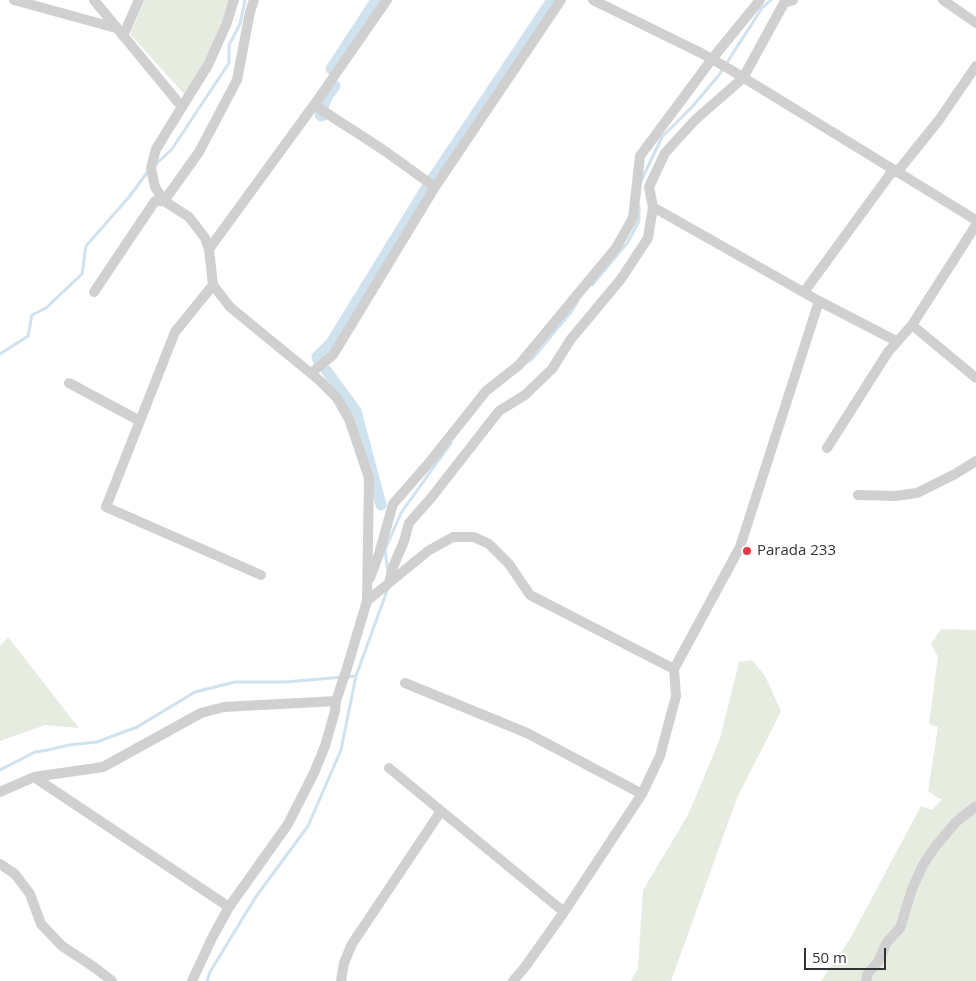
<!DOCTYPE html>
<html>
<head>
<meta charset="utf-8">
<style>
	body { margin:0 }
	#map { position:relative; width:976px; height:981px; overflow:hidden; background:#fff; font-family:"Open Sans",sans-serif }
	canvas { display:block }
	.scale { position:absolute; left:804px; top:948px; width:82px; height:22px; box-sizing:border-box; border:2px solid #333; border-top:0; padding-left:6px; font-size:15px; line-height:18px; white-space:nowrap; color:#333; -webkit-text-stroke:4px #fff; paint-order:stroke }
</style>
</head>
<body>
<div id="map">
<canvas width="976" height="981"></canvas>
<div class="scale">50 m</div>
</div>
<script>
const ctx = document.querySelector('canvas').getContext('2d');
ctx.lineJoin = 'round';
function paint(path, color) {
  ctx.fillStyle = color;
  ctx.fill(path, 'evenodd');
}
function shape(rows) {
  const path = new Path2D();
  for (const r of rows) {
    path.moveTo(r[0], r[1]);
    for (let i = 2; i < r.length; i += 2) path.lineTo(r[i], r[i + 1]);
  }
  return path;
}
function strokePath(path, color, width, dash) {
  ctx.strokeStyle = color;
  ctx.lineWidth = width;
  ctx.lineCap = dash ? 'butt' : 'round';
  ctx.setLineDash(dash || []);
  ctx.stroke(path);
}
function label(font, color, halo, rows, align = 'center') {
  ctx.font = font + ' "Open Sans",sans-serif';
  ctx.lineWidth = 5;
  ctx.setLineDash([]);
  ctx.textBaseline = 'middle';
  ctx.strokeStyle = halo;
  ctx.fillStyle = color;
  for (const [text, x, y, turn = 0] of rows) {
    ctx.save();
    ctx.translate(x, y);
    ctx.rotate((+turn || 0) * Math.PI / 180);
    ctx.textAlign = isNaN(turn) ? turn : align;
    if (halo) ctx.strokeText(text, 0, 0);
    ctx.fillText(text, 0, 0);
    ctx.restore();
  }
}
const green = shape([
	[145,0,230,0,205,64,184,94,130,34],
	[941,629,976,630,976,981,821,981,850,939,921,806,932,810,942,799,938,798,928,791,938,727,929,724,938,657,931,644],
	[8,637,79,728,45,725,0,741,0,646],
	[752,660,765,676,781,711,737,798,671,981,631,981,638,968,643,890,688,815,720,739,739,662]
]);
const stream = shape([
	[156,164,172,149,229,63,229,45,240,24,245,0],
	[641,181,662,137,692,107,719,75,762,8,771,0],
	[592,285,628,242,639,221,639,207],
	[0,354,28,336,32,315,46,308,82,274,86,246,129,197,149,170],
	[526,363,532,359,571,312,578,301],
	[388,572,385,550,401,513,451,443],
	[0,770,35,752,48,750,69,745,97,742,137,727,195,692,235,682,285,682,356,676,388,588],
	[207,981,210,972,255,898,308,826,341,750,356,676]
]);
const canal = shape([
	[331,69,376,0],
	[322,116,320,115,327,97,335,86],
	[318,360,317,357,331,343,427,187,552,0],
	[326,370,356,411,381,505]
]);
const minor = shape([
	[14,0,116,28],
	[94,0,182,107],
	[593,0,703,54,731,70,976,220],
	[943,0,976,23],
	[123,36,139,0],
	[314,105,382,149,435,187],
	[653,207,819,301,896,341],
	[209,249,314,105,387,0],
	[213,285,175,332,106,507,261,575],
	[94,292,155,201,164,201,199,152,237,80,250,12,254,0],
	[804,292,891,173,898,171,939,120,976,66],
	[912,325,976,378],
	[311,373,333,355,435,187,561,0],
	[69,383,140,421],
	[827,448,888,352,912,325,976,225],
	[858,495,895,496,917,493,955,474,976,461],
	[370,578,379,554,393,504,428,464,486,391,519,365,616,248,633,218,640,156,712,59,760,0],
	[389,583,393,567,404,541,409,523,431,498,499,411,525,395,552,369,571,339,621,279,648,238,653,207,649,187,665,153,695,120,743,78,784,3,793,0],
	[367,601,428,551,453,537,474,537,489,544,509,564,530,595,674,669],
	[405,683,527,733,642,794],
	[389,768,564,912],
	[34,777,229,907],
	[0,792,34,777,103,767,201,713,224,707,336,701],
	[0,864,15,874,30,894,41,924,62,946,94,967,112,981],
	[192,981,212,938,229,907,288,824,314,773,325,746,335,711,336,701,347,668,367,601,369,478,349,419,337,398,319,380,230,307,213,285,209,249,205,238,189,217,164,201,155,187,151,168,156,149,208,65,226,25,234,0],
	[341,981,344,963,352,944,441,811],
	[513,981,525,967,564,912,642,794,660,756,676,696,674,669,740,547,819,301],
	[866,981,868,973,878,962,887,942,900,928,912,889,923,865,935,847,956,822,976,806]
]);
const markers = [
	[747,551,5,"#e63946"]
];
const poiNames = [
	["Parada 233",757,551]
];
paint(green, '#e6ecdf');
strokePath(stream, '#cfe2ee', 3);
strokePath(canal, '#cfe2ee', 11);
strokePath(minor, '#d0d0d0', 10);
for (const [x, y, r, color] of markers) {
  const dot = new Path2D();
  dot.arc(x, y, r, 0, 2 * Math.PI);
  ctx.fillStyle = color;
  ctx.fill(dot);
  strokePath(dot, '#fff', 2);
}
label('15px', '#333', '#fff', poiNames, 'left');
</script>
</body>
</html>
